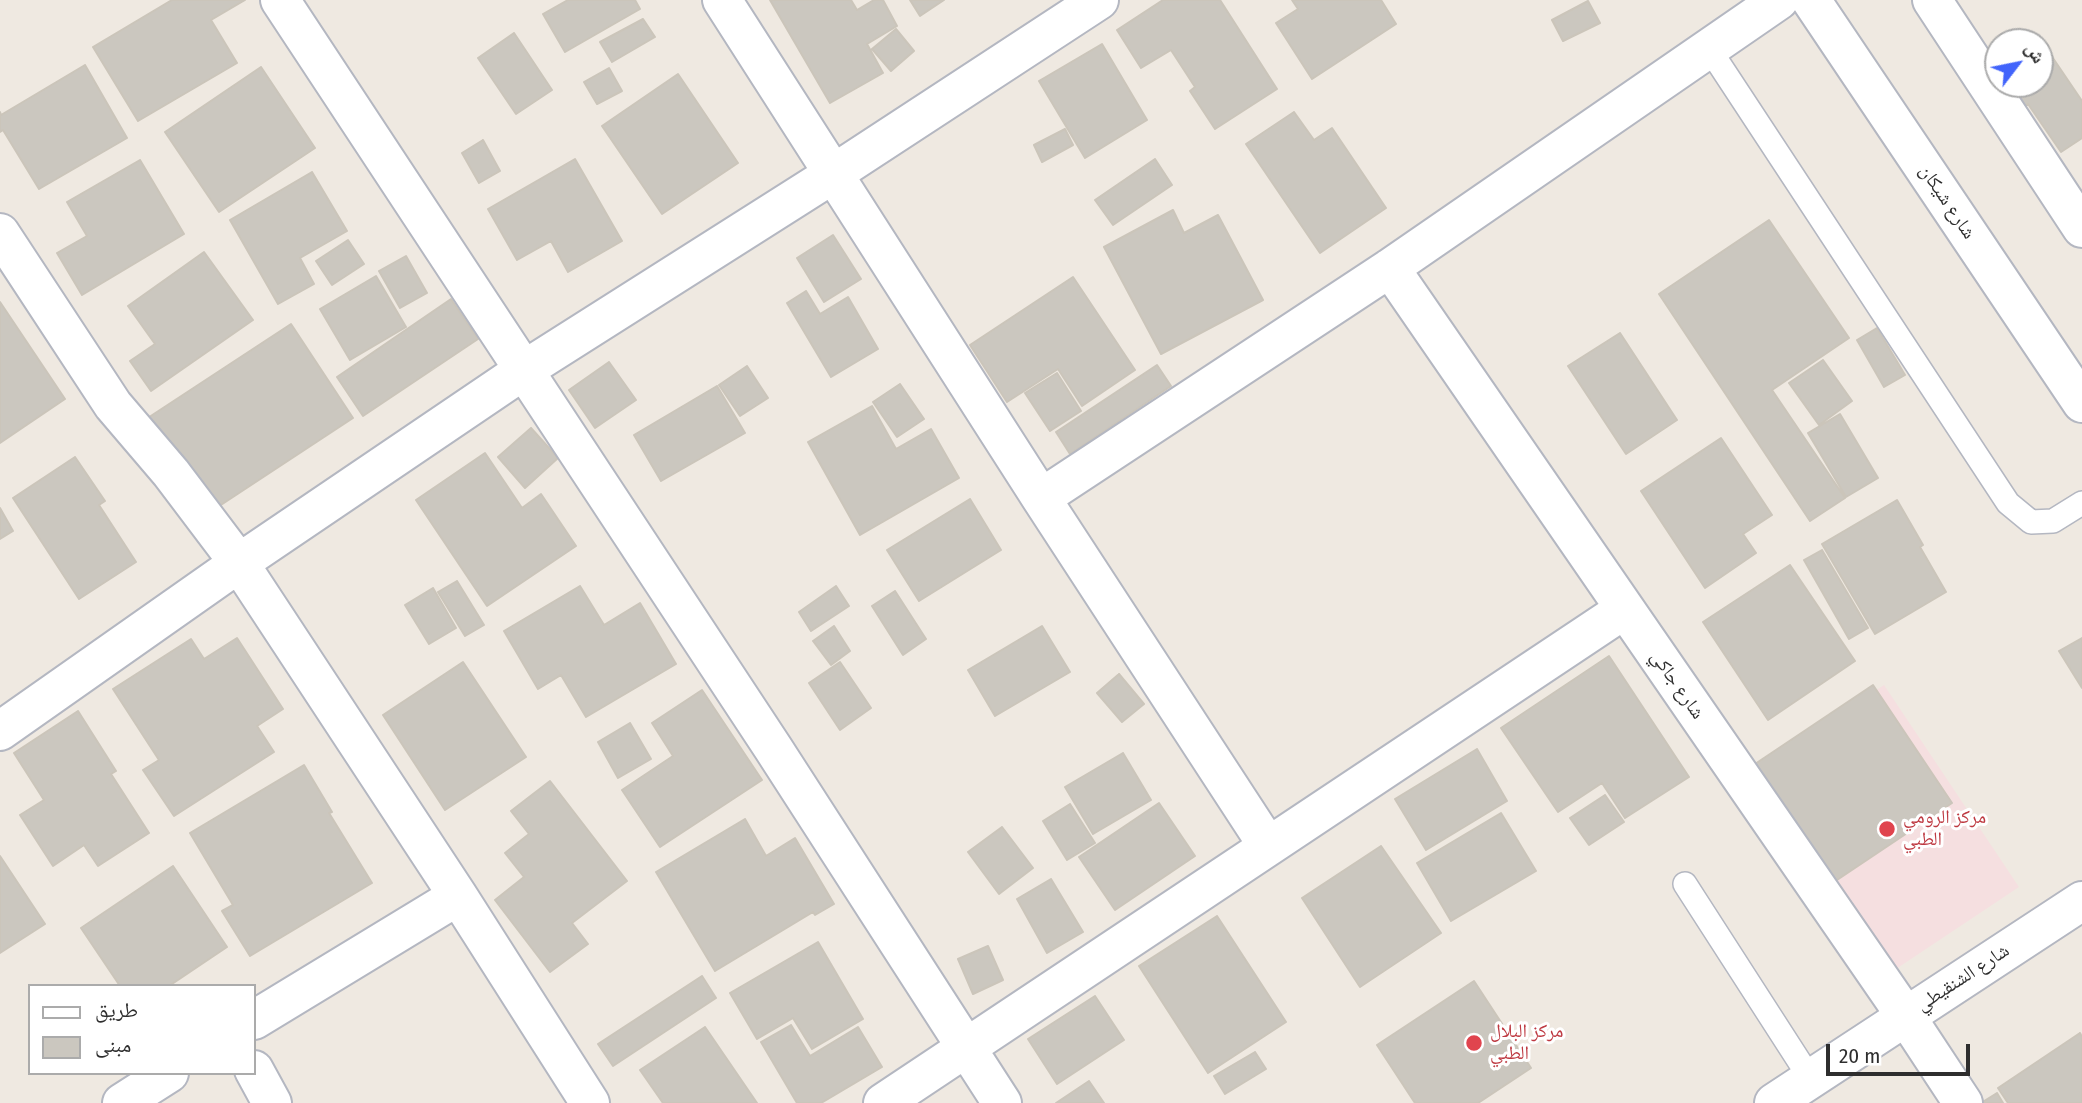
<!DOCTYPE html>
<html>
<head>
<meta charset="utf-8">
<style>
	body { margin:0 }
	#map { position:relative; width:2082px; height:1103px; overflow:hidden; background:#efe9e1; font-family:"Fira Sans Condensed","Noto Naskh Arabic",sans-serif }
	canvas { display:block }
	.legend { position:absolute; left:28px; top:984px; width:228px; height:91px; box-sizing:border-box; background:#fff; border:2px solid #ababab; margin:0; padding:9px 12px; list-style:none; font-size:21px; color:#2e2e2e }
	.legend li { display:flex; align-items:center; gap:14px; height:35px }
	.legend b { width:35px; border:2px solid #ababab }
	.north { position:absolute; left:1984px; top:28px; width:70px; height:70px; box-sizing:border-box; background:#fff; border:2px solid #ababab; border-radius:50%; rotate:58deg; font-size:19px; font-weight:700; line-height:28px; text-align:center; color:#2e2e2e }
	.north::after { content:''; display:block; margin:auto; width:24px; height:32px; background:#4264fb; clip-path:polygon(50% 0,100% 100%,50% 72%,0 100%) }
	.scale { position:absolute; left:1826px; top:1044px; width:144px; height:32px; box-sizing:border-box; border:4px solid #2e2e2e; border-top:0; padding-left:9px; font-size:21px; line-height:24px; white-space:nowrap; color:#2e2e2e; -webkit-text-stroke:5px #fff; paint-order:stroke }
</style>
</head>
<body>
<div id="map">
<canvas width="2082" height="1103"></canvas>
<ul class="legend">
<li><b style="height:9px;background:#fff"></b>طريق</li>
<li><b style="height:19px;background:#cbc7bf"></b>مبنى</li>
</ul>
<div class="north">ش</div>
<div class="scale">20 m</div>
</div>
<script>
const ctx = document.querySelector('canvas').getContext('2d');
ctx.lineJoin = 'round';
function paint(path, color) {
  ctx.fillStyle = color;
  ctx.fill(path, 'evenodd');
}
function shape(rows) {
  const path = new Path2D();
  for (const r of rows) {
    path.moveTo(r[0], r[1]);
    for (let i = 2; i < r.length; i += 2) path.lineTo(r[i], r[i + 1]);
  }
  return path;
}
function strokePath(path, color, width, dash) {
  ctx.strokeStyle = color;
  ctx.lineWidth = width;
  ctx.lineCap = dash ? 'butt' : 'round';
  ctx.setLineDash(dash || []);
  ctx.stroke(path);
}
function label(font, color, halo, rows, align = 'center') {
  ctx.font = font + ' "Fira Sans Condensed","Noto Naskh Arabic",sans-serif';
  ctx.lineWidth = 6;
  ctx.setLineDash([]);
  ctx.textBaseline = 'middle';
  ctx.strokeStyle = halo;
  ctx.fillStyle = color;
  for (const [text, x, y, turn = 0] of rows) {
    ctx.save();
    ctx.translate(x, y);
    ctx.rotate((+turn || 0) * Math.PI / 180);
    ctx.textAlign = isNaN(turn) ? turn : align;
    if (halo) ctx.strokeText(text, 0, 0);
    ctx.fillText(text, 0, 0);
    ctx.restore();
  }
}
const medical = shape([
	[1884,685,2019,887,1890,973,1756,771]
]);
const building = shape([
	[172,0,245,0,211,20,237,63,138,121,93,47,172,0],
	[568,0,635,0,640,9,565,52,543,14,568,0],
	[770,0,851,0,857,10,874,0,883,0,897,26,867,44,883,73,830,103,770,0],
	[910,0,944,0,920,16,910,0],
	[1163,0,1220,0,1277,89,1215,129,1190,91,1195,87,1171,50,1141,68,1117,30,1163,0],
	[1292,0,1381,0,1396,24,1312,79,1276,23,1298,9,1292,0],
	[1588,1,1600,23,1563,41,1552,20,1588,1],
	[643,19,655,37,612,62,600,42,643,19],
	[896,29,914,51,891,71,872,49,896,29],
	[514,33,552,90,516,114,478,58,514,33],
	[2038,36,2082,101,2082,138,2061,152,2028,104,2015,114,1986,72,1998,63,1998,84,2040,84,2040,42,2030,42,2038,36],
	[1102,44,1147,120,1085,158,1039,81,1102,44],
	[85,65,127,138,39,189,3,130,0,132,0,112,1,115,85,65],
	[261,67,315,148,219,212,165,132,261,67],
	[609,68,622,91,597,104,584,82,609,68],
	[678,74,738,163,662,214,602,126,678,74],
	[1294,112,1314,140,1332,128,1386,208,1320,253,1246,144,1294,112],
	[1065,129,1073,145,1042,162,1034,145,1065,129],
	[483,140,500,171,479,183,462,153,483,140],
	[575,159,622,241,568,272,551,241,517,260,488,209,575,159],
	[1155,159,1172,185,1113,225,1095,200,1155,159],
	[140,160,184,234,82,295,57,253,87,236,67,202,140,160],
	[312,172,347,231,300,258,314,284,278,304,230,220,312,172],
	[1173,210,1184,233,1218,215,1263,300,1161,354,1104,247,1173,210],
	[1769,220,1849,338,1772,390,1845,498,1810,521,1659,294,1769,220],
	[833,235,861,279,824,302,797,258,833,235],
	[348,240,364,264,332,285,316,261,348,240],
	[204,252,253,320,151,391,130,361,155,344,128,306,204,252],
	[406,256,427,293,400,308,379,271,406,256],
	[376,276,406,327,350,360,320,309,376,276],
	[1073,277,1135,370,1082,406,1058,369,1007,402,970,345,1073,277],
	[806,291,820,314,848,297,878,349,831,377,787,303,806,291],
	[451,299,478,339,363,416,337,377,451,299],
	[0,302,65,399,0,443,0,302],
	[291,324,353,418,195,522,134,427,291,324],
	[1877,328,1905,375,1884,387,1857,340,1877,328],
	[1620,333,1677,420,1626,454,1568,366,1620,333],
	[1823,360,1852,401,1819,425,1789,383,1823,360],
	[609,362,636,400,595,428,569,390,609,362],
	[1157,365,1171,386,1070,454,1056,432,1157,365],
	[747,366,768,398,740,416,719,385,747,366],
	[1057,373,1081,411,1050,431,1025,393,1057,373],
	[900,384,924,419,897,437,873,402,900,384],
	[717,386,745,433,661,481,634,435,717,386],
	[872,406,896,449,931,429,959,478,860,535,808,442,872,406],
	[1840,414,1878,478,1846,497,1808,433,1840,414],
	[531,428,558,458,525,488,498,457,531,428],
	[1721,438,1772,515,1743,534,1756,553,1705,588,1641,491,1721,438],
	[485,453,522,508,541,494,576,546,487,606,416,500,485,453],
	[75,457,105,501,99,505,136,562,79,599,13,498,75,457],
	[970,499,1001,550,919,601,887,550,970,499],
	[1897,500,1923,545,1920,547,1946,592,1875,634,1822,544,1897,500],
	[0,508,13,531,0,539,0,508],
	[1822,550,1868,628,1849,639,1804,560,1822,550],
	[1790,565,1855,661,1768,720,1703,622,1790,565],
	[457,581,484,625,465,636,438,592,457,581],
	[580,586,604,625,640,603,676,664,586,717,561,675,538,689,504,631,580,586],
	[836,586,849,606,811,631,799,612,836,586],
	[433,588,456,628,429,644,405,605,433,588],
	[895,591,926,639,903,655,872,606,895,591],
	[834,626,850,651,831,665,813,641,834,626],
	[1042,626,1070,672,995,716,968,670,1042,626],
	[237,638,283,709,257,726,274,752,174,816,143,770,159,760,113,689,191,639,204,659,237,638],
	[2082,638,2082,688,2059,651,2082,638],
	[1609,656,1689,777,1625,818,1602,783,1558,812,1501,728,1609,656],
	[463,662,526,757,445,810,383,715,463,662],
	[840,662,871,708,840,730,809,683,840,662],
	[1119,674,1144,704,1122,722,1097,693,1119,674],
	[1873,685,1952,803,1834,882,1755,764,1873,685],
	[702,690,762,780,660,847,622,790,673,756,652,723,702,690],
	[78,711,116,771,111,774,149,833,98,866,84,845,53,866,20,815,44,800,14,753,78,711],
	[630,723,651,759,618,778,598,742,630,723],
	[1477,749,1507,801,1426,850,1395,799,1477,749],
	[1123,753,1151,800,1093,834,1065,787,1123,753],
	[304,765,332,812,329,813,372,883,250,956,222,911,233,905,190,833,304,765],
	[550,781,627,881,572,923,588,944,550,972,495,900,524,877,505,853,529,834,511,811,550,781],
	[1605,795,1624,822,1589,845,1570,818,1605,795],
	[1159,803,1195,856,1115,910,1079,857,1159,803],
	[1070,804,1095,843,1067,860,1043,821,1070,804],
	[1501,813,1536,871,1451,921,1417,863,1501,813],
	[745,819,766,856,795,838,834,904,815,915,813,912,715,971,656,872,745,819],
	[1002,827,1033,868,999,894,968,852,1002,827],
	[1381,846,1441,933,1360,987,1302,898,1381,846],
	[0,856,45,924,0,953,0,856],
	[173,866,227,947,169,986,120,986,81,928,173,866],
	[1051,879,1083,932,1047,953,1017,899,1051,879],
	[1217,916,1286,1022,1208,1073,1139,966,1217,916],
	[818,942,863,1019,812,1049,793,1018,757,1039,730,993,818,942],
	[988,946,1003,980,973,994,958,959,988,946],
	[702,976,716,998,613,1066,598,1044,702,976],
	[1474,981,1531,1068,1478,1103,1415,1103,1377,1045,1474,981],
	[1095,996,1124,1040,1057,1084,1028,1039,1095,996],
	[791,1025,810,1056,858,1027,882,1067,821,1103,797,1103,761,1042,791,1025],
	[705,1027,757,1103,663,1103,640,1070,705,1027],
	[2080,1033,2082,1037,2082,1103,2008,1103,1998,1088,2080,1033],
	[1255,1052,1266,1069,1225,1094,1214,1076,1255,1052],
	[1089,1081,1104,1103,1056,1103,1089,1081],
	[1997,1093,2003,1103,1981,1103,1997,1093]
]);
const lane = shape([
	[1708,47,2008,503,2031,522,2053,521,2082,503],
	[1685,884,1810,1078]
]);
const street = shape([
	[280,0,773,748,1002,1103],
	[722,0,1041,498,1268,846],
	[1932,0,2082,228],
	[0,233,113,405,171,473,239,563,458,896,590,1103],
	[1390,268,1905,1015,1963,1103],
	[1041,498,1390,268,1779,0],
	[0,731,239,563,524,370,833,174,1099,0],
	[254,1020,458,896],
	[254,1070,272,1103],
	[122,1103,169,1073],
	[883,1103,1625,609]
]);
const secondary = shape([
	[1811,0,2082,403],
	[1774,1103,2082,901]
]);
const markers = [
	[1887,829,9,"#e0444e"],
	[1474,1043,9,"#e0444e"]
];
const streetNames = [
	["شارع شيكان",1947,202,56],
	["شارع جاكي",1677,685,55],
	["شارع الشنقيطي",1963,978,-33]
];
const healthNames = [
	["مركز الرومي",1903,818],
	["الطبي",1903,840],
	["مركز البلال",1490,1032],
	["الطبي",1490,1054]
];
paint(medical, '#f5dfe0');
paint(building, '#cbc7bf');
strokePath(building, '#cbc5ba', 2);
strokePath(lane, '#b4b7c1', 26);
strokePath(street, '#b4b7c1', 42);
strokePath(secondary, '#b4b7c1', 42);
strokePath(lane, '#fff', 23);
strokePath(street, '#fff', 38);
strokePath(secondary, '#fff', 38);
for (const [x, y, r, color] of markers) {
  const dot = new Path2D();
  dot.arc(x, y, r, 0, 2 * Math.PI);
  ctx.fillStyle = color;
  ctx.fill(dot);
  strokePath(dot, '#fff', 2.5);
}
label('19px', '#2e2e2e', '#fff', streetNames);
label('19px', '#be3a42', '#fff', healthNames, 'left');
</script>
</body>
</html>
